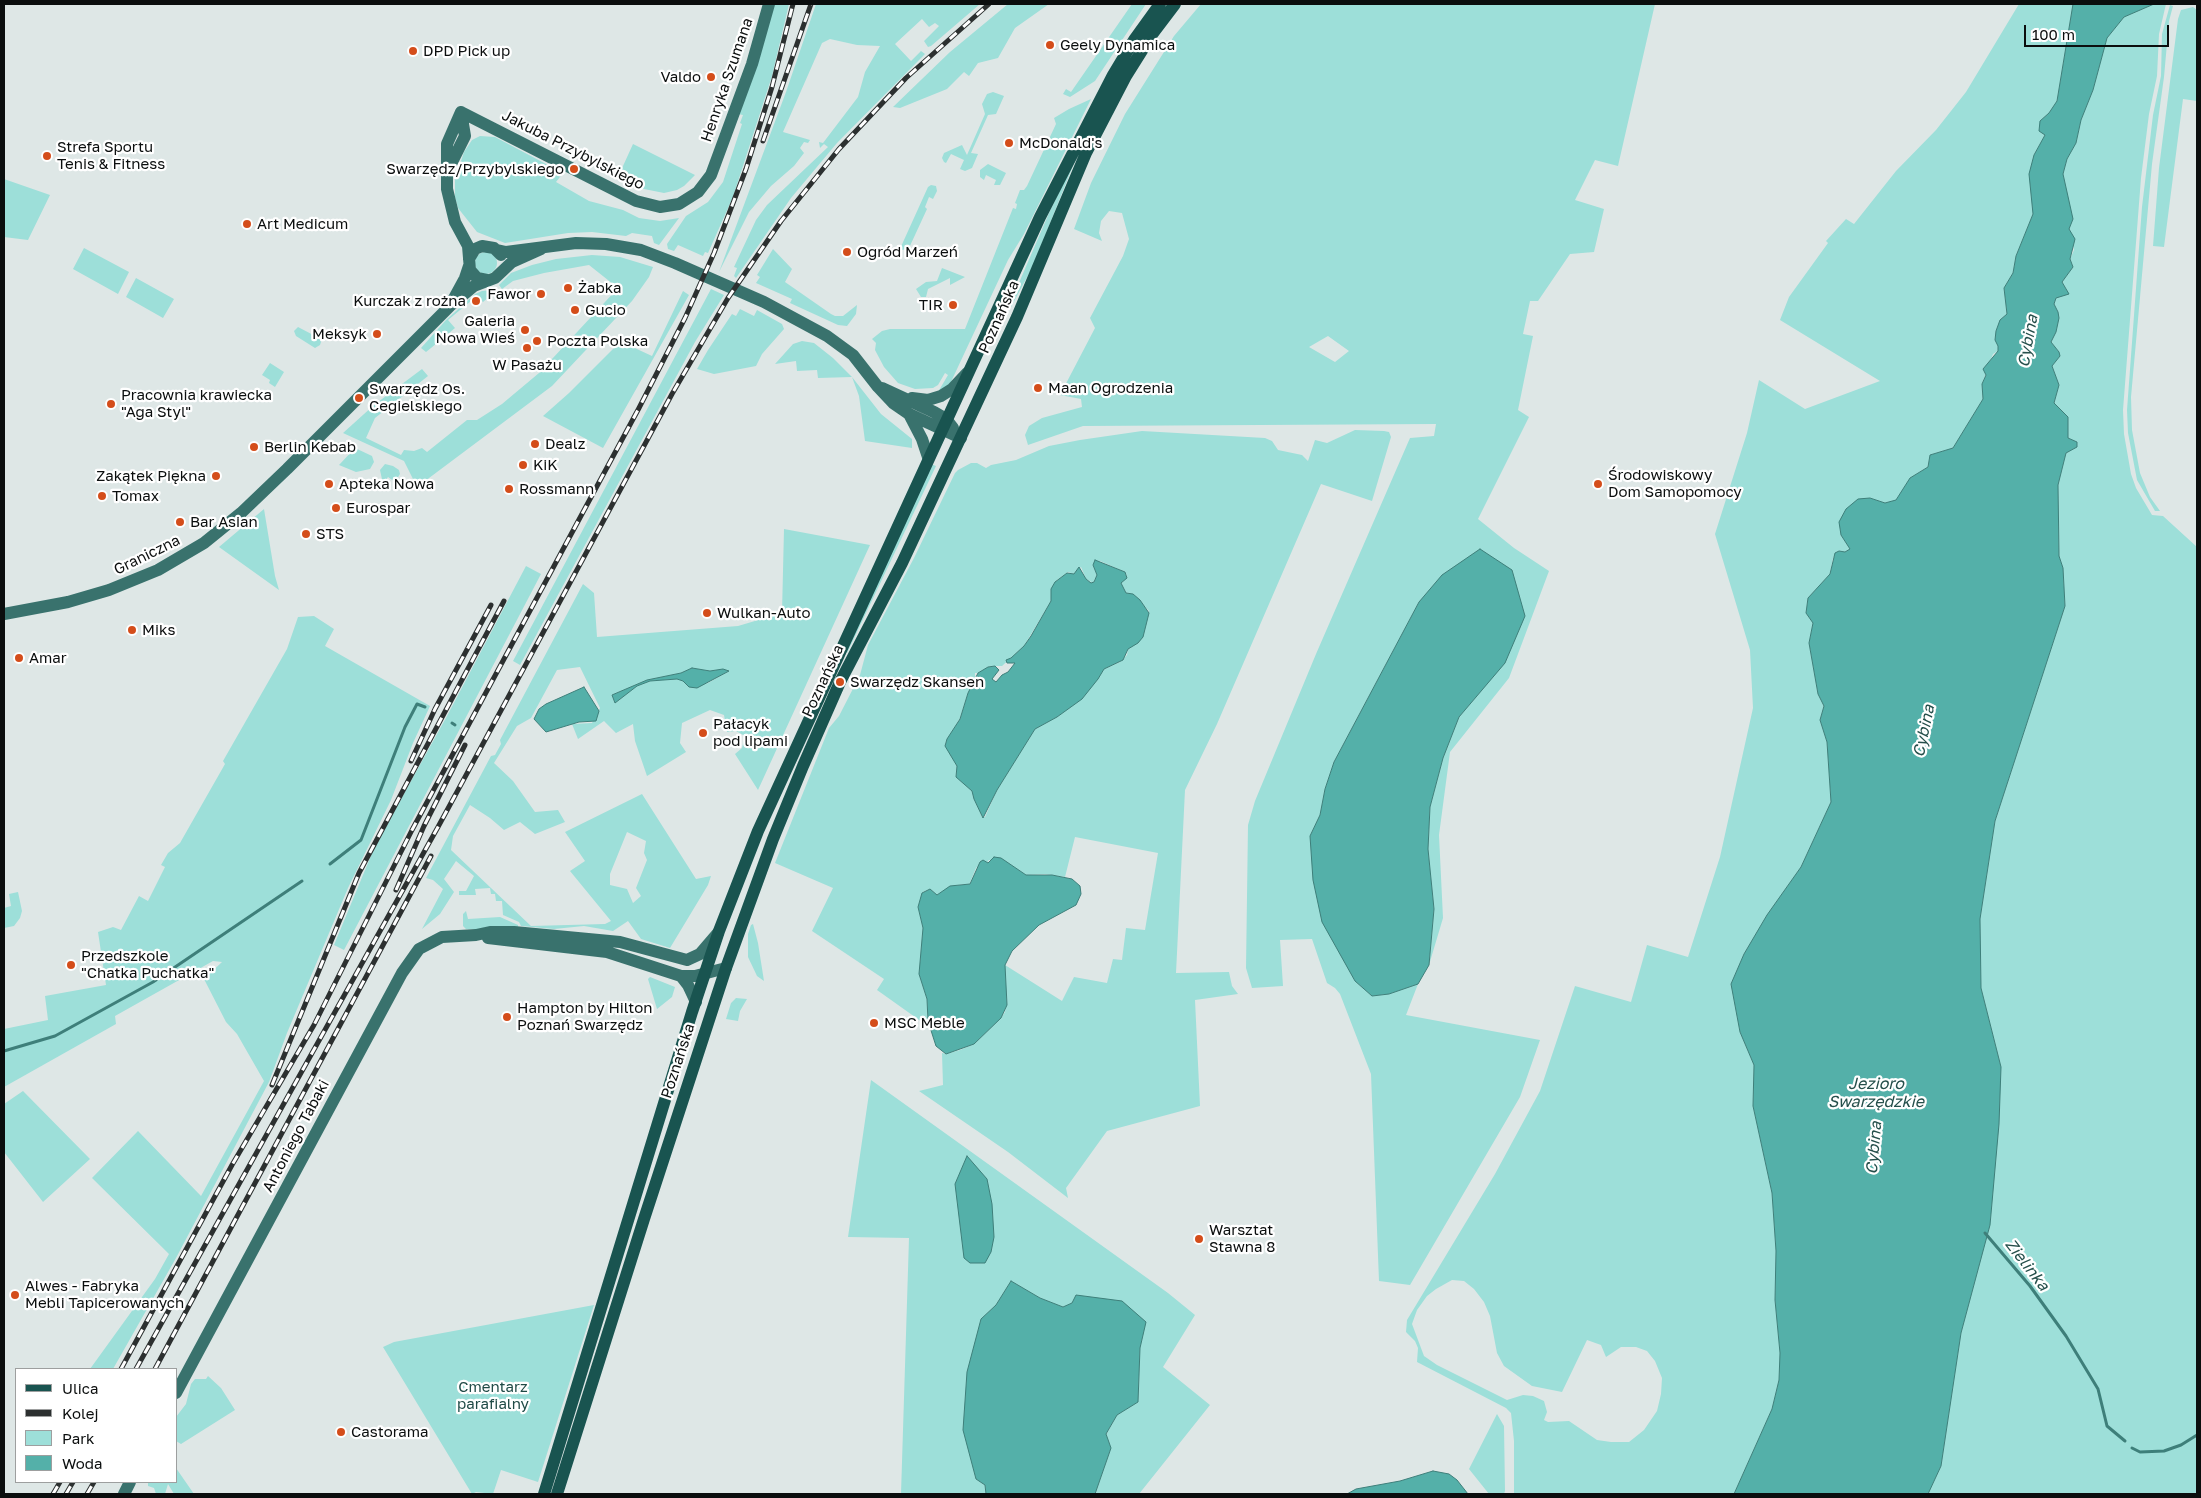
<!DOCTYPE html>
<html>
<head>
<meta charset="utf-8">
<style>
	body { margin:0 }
	#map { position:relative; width:2201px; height:1498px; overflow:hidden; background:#dee7e6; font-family:"Golos Text",sans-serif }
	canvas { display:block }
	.frame { position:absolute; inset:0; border:5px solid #0b0e0e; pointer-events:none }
	.legend { position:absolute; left:15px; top:1368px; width:162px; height:115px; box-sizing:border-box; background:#fff; border:1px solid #9d9f9f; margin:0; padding:6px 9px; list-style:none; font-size:15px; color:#0b0e0e }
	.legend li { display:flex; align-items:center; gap:10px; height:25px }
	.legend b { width:25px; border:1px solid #9d9f9f }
	.scale { position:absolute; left:2024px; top:25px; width:145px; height:22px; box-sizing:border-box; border:2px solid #0b0e0e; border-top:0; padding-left:6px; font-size:15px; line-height:18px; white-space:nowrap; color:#0b0e0e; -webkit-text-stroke:4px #fff; paint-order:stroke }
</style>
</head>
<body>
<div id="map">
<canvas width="2201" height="1498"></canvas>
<div class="frame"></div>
<ul class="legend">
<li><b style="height:6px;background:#195450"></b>Ulica</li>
<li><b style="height:6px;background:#2c3030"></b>Kolej</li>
<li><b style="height:14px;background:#9ddfd9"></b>Park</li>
<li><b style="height:14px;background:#54b0a9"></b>Woda</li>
</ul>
<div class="scale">100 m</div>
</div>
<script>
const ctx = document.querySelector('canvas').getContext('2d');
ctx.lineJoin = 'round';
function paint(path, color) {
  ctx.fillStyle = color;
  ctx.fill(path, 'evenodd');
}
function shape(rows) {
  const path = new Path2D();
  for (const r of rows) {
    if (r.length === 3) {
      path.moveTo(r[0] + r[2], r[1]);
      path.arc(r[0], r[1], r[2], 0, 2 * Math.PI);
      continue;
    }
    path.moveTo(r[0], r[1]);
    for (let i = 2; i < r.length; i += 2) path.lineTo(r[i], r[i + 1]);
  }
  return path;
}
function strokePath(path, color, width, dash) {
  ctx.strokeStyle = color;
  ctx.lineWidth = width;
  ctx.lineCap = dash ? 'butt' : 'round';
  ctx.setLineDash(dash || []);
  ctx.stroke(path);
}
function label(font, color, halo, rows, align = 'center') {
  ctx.font = font + ' "Golos Text",sans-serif';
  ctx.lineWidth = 4.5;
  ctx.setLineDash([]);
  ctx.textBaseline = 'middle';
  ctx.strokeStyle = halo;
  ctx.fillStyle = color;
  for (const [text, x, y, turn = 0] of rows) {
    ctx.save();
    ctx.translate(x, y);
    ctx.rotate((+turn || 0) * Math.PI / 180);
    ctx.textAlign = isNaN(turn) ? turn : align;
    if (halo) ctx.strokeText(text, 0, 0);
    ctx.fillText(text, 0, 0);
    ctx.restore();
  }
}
const green = shape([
	[774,4,789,4,772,76,733,197,708,253,705,252,703,256,678,245,674,251,668,249,667,244,686,216,708,202,723,182,742,124,740,123,743,115,738,114],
	[816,4,980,4,931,46,928,47,924,41,939,26,935,23,929,27,922,19,895,44,911,61,921,51,925,54,837,143,791,198,736,278,734,276,737,268,734,267,756,220,767,205,828,147,824,144,820,148,819,142,823,143,858,97,865,72,880,46,857,45,830,39,822,43,783,132,810,140,808,143,804,142,800,148,804,153,794,166,771,186,749,212,719,272,786,92],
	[1008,4,1049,4,1015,28,998,58,978,63,969,76,964,72,947,89,900,108,893,107,950,52],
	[1132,4,1146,4,1095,81,1070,97,1063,94,1066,89,1071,92],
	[1201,4,1655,4,1618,166,1595,160,1575,200,1604,209,1594,252,1570,254,1538,301,1530,301,1523,334,1533,336,1518,410,1529,417,1478,519,1514,548,1549,571,1509,678,1450,752,1439,835,1443,918,1429,965,1434,909,1428,849,1430,807,1443,758,1459,717,1479,693,1514,582,1512,570,1419,602,1334,762,1325,789,1320,815,1310,836,1355,981,1372,996,1389,994,1418,984,1406,1015,1540,1040,1520,1097,1410,1285,1379,1281,1371,1074,1340,994,1335,988,1327,983,1312,939,1280,940,1283,986,1252,988,1246,968,1248,825,1255,801,1316,654,1410,438,1434,436,1436,424,1083,426,1028,445,1025,435,1029,426,1042,418,1082,407,1081,399,1060,395,1095,328,1090,318,1123,256,1129,239,1122,213,1109,211,1101,221,1099,233,1102,241,1074,229,1091,183,1125,114,1174,36],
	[1328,336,1349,351,1335,362,1309,347],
	[2019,4,2073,4,2057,101,2049,113,2040,121,2045,135,2034,155,2033,214,2016,256,2013,273,2004,288,2007,314,2000,320,1998,351,1993,354,1982,384,1983,399,1953,448,1930,455,1928,467,1910,478,1896,501,1885,503,1870,498,1841,535,1850,549,1845,552,1839,551,1833,558,1830,574,1808,598,1806,613,1813,623,1809,643,1818,694,1824,706,1820,720,1827,742,1831,802,1801,867,1767,916,1744,954,1732,984,1740,1032,1754,1065,1753,1106,1772,1193,1776,1251,1775,1300,1780,1353,1779,1380,1772,1409,1734,1494,1514,1494,1514,1441,1511,1413,1506,1408,1417,1362,1418,1348,1415,1341,1406,1332,1407,1320,1495,1174,1540,1091,1575,986,1631,1002,1647,945,1688,957,1720,857,1753,708,1750,650,1715,534,1747,433,1759,380,1805,409,1880,381,1780,320,1789,297,1828,243,1826,241,1846,219,1854,224,1896,171,1936,130,1966,92],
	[1452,1280,1464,1281,1474,1289,1484,1302,1490,1316,1497,1353,1504,1366,1532,1386,1562,1392,1587,1340,1601,1345,1606,1357,1621,1347,1636,1347,1647,1351,1655,1361,1662,1378,1661,1394,1657,1411,1644,1430,1629,1442,1611,1442,1597,1440,1569,1421,1548,1422,1544,1420,1547,1412,1544,1401,1533,1396,1523,1395,1507,1400,1437,1365,1424,1356,1412,1324,1417,1310,1427,1296,1436,1289],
	[2154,4,2166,4,2159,34,2157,76,2149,114,2141,178,2123,410,2124,434,2131,474,2136,488,2152,515,2163,516,2197,547,2197,1494,1928,1494,1941,1466,1961,1333,1990,1224,2001,1067,1981,988,1980,919,1995,821,2065,606,2063,568,2059,556,2058,485,2066,453,2077,447,2077,442,2068,438,2068,417,2054,403,2059,385,2052,366,2060,356,2059,352,2051,342,2056,332,2058,312,2054,304,2056,298,2067,290,2062,282,2073,267,2070,259,2074,250,2069,229,2063,174,2067,159,2076,143,2081,120,2093,90,2107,38,2124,17],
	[2170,5,2173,6,2169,21,2164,77,2152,164,2131,397,2132,430,2140,473,2150,497,2160,511,2155,511,2137,480,2128,433,2127,410,2142,207,2153,115,2161,76,2162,34],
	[2193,7,2197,10,2197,101,2183,99,2164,247,2153,246,2159,168,2178,19,2181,10],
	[993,92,1004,96,996,114,988,115,971,153,978,154,972,168,965,171,960,169,964,160,951,154,946,163,944,162,942,158,944,153,962,145,967,155,985,114,982,104,987,94],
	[1091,99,1024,234,1008,260,950,384,938,392,948,375,945,373,938,385,933,388,915,389,898,383,884,367,875,350,876,343,872,339,882,331,890,329,965,329,1013,208,1016,209,1017,204,1015,203,1020,190,1024,190,1027,186,1056,124,1054,118,1069,109],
	[480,136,495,137,563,173,556,182,589,201,623,210,639,218,660,221,679,218,659,245,654,243,652,236,632,233,626,236,592,232,568,233,505,243,477,232,458,208,455,197,455,179,464,152,472,140],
	[633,144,695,175,684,186,677,190,664,193,644,189,618,177],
	[1077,156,1032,268,1011,307,1009,306,1049,213],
	[988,164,1006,173,1000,185,994,185,996,180,986,175,984,180,980,177,980,170],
	[4,179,50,195,28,240,4,237],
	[931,185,936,186,937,191,933,199,929,197,925,207,927,209,909,248,899,251,928,187],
	[84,248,129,272,118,294,73,269],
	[773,249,792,269,785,282,831,314,835,316,843,316,857,305,856,314,847,326,838,325,790,303,792,299,756,283,760,277,757,275],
	[486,263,11],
	[592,255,620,257,653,267,649,277,632,301,552,386,417,487,404,461,343,433,374,405,422,369,428,376,375,418,366,438,401,455,404,450,414,451,422,448,427,452,467,420,477,420,502,404,539,373,618,288,589,265,544,273,513,281,502,289,499,285,511,273,532,265,556,259],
	[942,268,965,277,950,285,950,278,928,289,926,297,921,297,916,289,926,282,937,281],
	[136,278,174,299,163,318,126,297],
	[711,289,724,295,695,342,520,665,513,661],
	[491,290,494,293,483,302,477,296,448,320,455,328,431,348,426,352,421,348,446,320,475,294,482,291],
	[683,291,689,295,603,448,543,416,569,393,614,348,626,344,652,356],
	[740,309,754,316,757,310,782,324,784,329,762,354,756,366,714,374,697,369,708,350,732,314,736,316],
	[298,327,319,338,321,342,320,345,315,348,296,336,294,331],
	[802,341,814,343,833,358,852,377,881,414,912,439,912,448,865,441,859,396,852,377,818,378,817,370,797,371,796,361,775,364,793,344],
	[270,363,284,372,275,387,269,383,270,380,262,375],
	[1355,430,1384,431,1389,432,1391,437,1372,501,1321,484,1217,724,1185,790,1176,973,1229,972,1232,986,1238,994,1195,1000,1200,1106,1107,1131,1066,1188,1068,1198,1008,1152,919,1091,943,1085,942,1053,946,1054,960,1050,974,1044,1001,1018,1005,1012,1007,998,1004,978,1005,965,1062,1001,1074,977,1107,983,1113,959,1122,960,1126,928,1145,930,1158,853,1075,837,1065,877,1045,874,1026,875,1004,861,989,860,987,863,984,861,976,868,969,885,963,884,949,888,937,895,930,889,923,892,918,907,923,928,919,974,927,999,927,1016,930,1025,922,1022,877,990,884,979,812,931,833,888,775,863,829,728,839,716,860,675,868,645,914,558,955,473,958,470,971,463,977,463,986,468,991,465,1016,460,1049,446,1080,440,1142,431,1265,438,1272,441,1278,450,1302,455,1308,461,1315,440,1327,443],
	[1100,561,1125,572,1127,576,1121,583,1126,593,1133,594,1149,611,1144,633,1128,649,1127,655,1120,662,1104,669,1083,697,1057,717,1035,729,997,790,985,817,982,817,972,791,956,776,957,766,945,744,960,718,968,693,975,681,975,673,978,673,990,666,1002,666,1024,646,1051,601,1051,592,1057,580,1068,572,1074,574,1081,567,1086,579,1093,583,1097,575,1093,565],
	[355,448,372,456,374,462,370,469,356,472,339,465],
	[385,464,393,466,399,470,400,474,395,482,388,477,383,484,380,470],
	[931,464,936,466,847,653,846,652],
	[264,509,275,576,279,590,219,547],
	[784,529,870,545,758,790,735,754,742,748,745,736,736,731,727,732,724,715,710,710,682,723,680,743,686,752,647,776,635,741,633,724,616,733,604,721,578,739,572,724,592,723,600,708,580,667,557,670,531,718,517,726,494,763,513,781,535,812,558,810,565,822,535,834,520,822,504,830,490,818,470,805,453,836,451,850,531,926,605,924,611,921,570,871,585,861,565,832,642,794,696,879,711,876,708,885,670,948,641,939,628,921,613,931,584,926,554,929,521,926,519,922,503,915,502,901,496,901,495,894,491,894,490,888,475,889,476,895,459,895,459,891,466,891,474,876,456,861,444,879,454,892,440,914,422,929,443,889,433,880,426,878,491,756,495,755,501,744,500,740,583,584,594,593,597,637,738,626,782,613],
	[692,668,710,671,723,669,729,671,708,683,689,687,683,681,677,679,650,681,637,686,615,703,612,695,647,680,681,673],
	[627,832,646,841,644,853,647,860,636,888,641,896,633,903,627,889,610,885,610,874],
	[526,566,541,574,344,950,334,945,375,846,447,716],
	[314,616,334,629,325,646,430,706,413,743,391,800,348,888,287,1033,269,1082,176,1258,113,1369,90,1369,155,1279,169,1254,92,1178,138,1131,201,1196,264,1081,237,1034,226,1022,204,979,222,962,213,961,115,1016,116,1024,4,1087,4,1029,48,1020,45,996,106,985,98,932,113,927,121,930,139,896,148,901,165,867,161,865,168,853,180,843,225,764,223,761,287,649,298,617],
	[18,892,22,911,20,918,14,926,4,928,4,908,11,906,9,894],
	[466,911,468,919,500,917,518,925,518,929,466,929,463,926,463,914],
	[753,924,758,943,764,981,757,976,748,957,748,934,751,925],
	[650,977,675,987,672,997,657,1009,648,979],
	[736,998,747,999,740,1011,738,1021,726,1019,731,1003],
	[871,1080,1168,1293,1195,1315,1163,1367,1210,1405,1139,1494,1095,1494,1111,1448,1106,1435,1117,1415,1138,1402,1140,1348,1145,1322,1072,1303,1063,1307,1040,1298,1011,1281,996,1305,981,1319,971,1454,976,1479,985,1485,986,1494,901,1494,909,1238,848,1237],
	[23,1091,90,1159,43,1202,4,1152,4,1104],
	[594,1305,538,1482,501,1470,493,1494,476,1492,472,1494,383,1347,394,1342],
	[208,1376,221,1388,235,1410,181,1444,176,1441,176,1417,186,1404,191,1384,195,1379,206,1379],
	[1497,1414,1504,1426,1505,1491,1504,1494,1489,1494,1469,1469],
	[176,1468,194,1494,174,1494,168,1484,165,1494,156,1494,154,1488,148,1486,148,1482,176,1482]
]);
const water = shape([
	[2073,4,2154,4,2124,17,2107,38,2093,90,2081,120,2076,143,2067,159,2063,174,2073,219,2069,229,2075,239,2070,259,2073,267,2062,282,2069,294,2056,298,2054,304,2058,312,2059,318,2056,332,2051,342,2059,352,2060,356,2052,366,2059,385,2054,403,2068,417,2068,438,2077,442,2077,447,2066,453,2058,485,2059,556,2063,568,2065,606,1995,821,1980,919,1981,988,2001,1067,1999,1124,1990,1225,1961,1333,1941,1466,1928,1494,1734,1494,1772,1409,1779,1380,1780,1353,1775,1300,1776,1251,1772,1193,1753,1106,1754,1065,1740,1032,1731,984,1744,954,1767,915,1801,867,1831,802,1827,742,1820,720,1824,706,1818,694,1809,643,1813,623,1806,613,1808,598,1830,574,1835,553,1839,551,1845,552,1850,549,1841,535,1839,522,1846,509,1858,499,1870,498,1885,503,1896,500,1910,478,1928,467,1930,455,1953,448,1983,399,1982,384,1986,375,1983,369,1998,351,1998,346,1995,340,1996,331,2000,320,2007,314,2004,288,2013,273,2016,256,2033,214,2029,174,2034,155,2045,135,2039,131,2040,121,2049,113,2057,101,2073,4],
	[1480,549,1512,570,1525,616,1505,663,1459,717,1443,758,1430,807,1428,849,1434,909,1429,965,1418,984,1389,994,1372,996,1355,981,1322,922,1313,880,1310,836,1320,815,1325,789,1334,762,1419,602,1442,575,1480,549],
	[1095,560,1125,572,1127,578,1121,583,1126,593,1133,594,1140,600,1149,613,1143,637,1138,643,1128,649,1123,660,1104,669,1098,679,1082,699,1057,717,1035,729,997,790,983,818,974,799,972,791,956,777,957,766,945,746,947,739,960,719,968,693,978,673,988,667,995,666,999,670,992,679,996,682,1002,675,1008,672,1015,663,1007,663,1006,660,1011,658,1024,646,1031,636,1051,601,1051,589,1055,582,1067,573,1074,574,1079,567,1086,579,1091,583,1094,582,1097,575,1093,565,1095,560],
	[692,668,710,671,723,669,729,671,697,688,689,687,683,681,677,679,650,681,637,686,615,703,612,695,647,680,681,673,692,668],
	[584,687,599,711,596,721,579,722,546,732,534,719,539,709,546,704,584,687],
	[994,857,1001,858,1026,875,1052,875,1072,879,1080,886,1081,894,1076,905,1039,925,1012,951,1005,965,1007,1005,1001,1018,974,1044,946,1054,936,1046,928,1021,927,999,919,974,923,928,918,907,922,893,930,889,937,895,950,886,970,884,980,862,983,860,988,863,994,857],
	[967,1156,987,1179,992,1204,994,1237,991,1252,985,1263,970,1263,964,1258,955,1184,967,1156],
	[1011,1281,1040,1298,1063,1307,1072,1303,1076,1295,1122,1301,1146,1322,1140,1348,1138,1402,1117,1415,1106,1434,1111,1448,1095,1494,986,1494,985,1485,976,1479,963,1430,967,1372,981,1319,996,1305,1011,1281],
	[1433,1471,1449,1474,1457,1480,1468,1494,1347,1494,1356,1489,1400,1481,1433,1471]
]);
const stream = shape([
	[452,723,455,725],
	[330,864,361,840,405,727,417,704,425,707],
	[4,1051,55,1036,153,982,302,881],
	[1985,1233,2030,1286,2066,1336,2098,1389,2107,1426,2125,1441],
	[2132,1448,2140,1452,2164,1451,2181,1445,2197,1435]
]);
const secondary = shape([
	[461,112,636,201,660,207,679,204,698,192,711,175,752,64,769,4],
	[461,112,447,144,447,189,455,222,468,246,470,270,477,278,487,280],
	[448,170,465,136,461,112],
	[497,250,506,252,576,243,606,244,641,250,675,263,764,302,827,336,853,355,878,387,893,403,909,414,961,438],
	[469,259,475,249,482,246,494,248,501,255],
	[453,300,465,278,469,266],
	[882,388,934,412,946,419,953,428],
	[912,398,928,400,941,396,952,389,967,373],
	[909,414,922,439,928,457],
	[4,614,68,602,109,590,158,570,204,543,241,513,287,469,450,306,474,286,495,278,512,262,541,249],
	[488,938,607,952,681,976,695,976,726,968],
	[681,976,688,985,696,1002],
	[176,1393,402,973,419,949,442,937,476,935,490,932,514,932,620,942,687,960,700,954,718,933],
	[124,1494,130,1482]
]);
const primary = shape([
	[544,1494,692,1012,719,931,758,831,1040,217,1113,75,1134,40,1160,4],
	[557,1494,644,1219,726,968,773,839,803,766,840,682,902,563,1017,317,1086,153,1126,76,1153,33,1175,4]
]);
const rail = shape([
	[763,141,811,4],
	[411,761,435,709,491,605],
	[396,890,424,826,465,745],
	[272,1085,359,873,504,601],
	[121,1369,232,1165,314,1025,412,830,639,408,685,318,714,253,746,169,772,87,793,4],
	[136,1369,438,827,672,394,728,298,781,221,839,149,906,78,989,4],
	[155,1369,431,856],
	[53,1494,60,1482],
	[66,1494,73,1482],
	[87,1494,94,1482]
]);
const markers = [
	[1050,45,5,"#d44d1a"],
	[413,51,5,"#d44d1a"],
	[711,77,5,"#d44d1a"],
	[1009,143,5,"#d44d1a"],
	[47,156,5,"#d44d1a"],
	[574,169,5,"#d44d1a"],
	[247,224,5,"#d44d1a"],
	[847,252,5,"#d44d1a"],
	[568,288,5,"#d44d1a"],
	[541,294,5,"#d44d1a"],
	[476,301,5,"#d44d1a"],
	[953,305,5,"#d44d1a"],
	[575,310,5,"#d44d1a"],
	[525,330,5,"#d44d1a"],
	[377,334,5,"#d44d1a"],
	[537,341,5,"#d44d1a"],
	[527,348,5,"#d44d1a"],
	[1038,388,5,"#d44d1a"],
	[359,398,5,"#d44d1a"],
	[111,404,5,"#d44d1a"],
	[535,444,5,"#d44d1a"],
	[254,447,5,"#d44d1a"],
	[523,465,5,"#d44d1a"],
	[216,476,5,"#d44d1a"],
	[329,484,5,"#d44d1a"],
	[1598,484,5,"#d44d1a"],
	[509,489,5,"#d44d1a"],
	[102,496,5,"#d44d1a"],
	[336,508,5,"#d44d1a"],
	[180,522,5,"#d44d1a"],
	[306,534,5,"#d44d1a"],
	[707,613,5,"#d44d1a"],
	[132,630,5,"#d44d1a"],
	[19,658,5,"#d44d1a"],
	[840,682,5,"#d44d1a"],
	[703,733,5,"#d44d1a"],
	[71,965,5,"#d44d1a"],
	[507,1017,5,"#d44d1a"],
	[874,1023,5,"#d44d1a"],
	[1199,1239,5,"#d44d1a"],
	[15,1295,5,"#d44d1a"],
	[341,1432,5,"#d44d1a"]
];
const poiNames = [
	["Geely Dynamica",1060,45],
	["DPD Pick up",423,51],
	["Valdo",701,77,"right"],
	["McDonald's",1019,143],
	["Strefa Sportu",57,147],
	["Tenis & Fitness",57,164],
	["Swarzędz/Przybylskiego",564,169,"right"],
	["Art Medicum",257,224],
	["Ogród Marzeń",857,252],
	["Żabka",578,288],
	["Fawor",531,294,"right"],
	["Kurczak z rożna",466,301,"right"],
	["TIR",943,305,"right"],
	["Gucio",585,310],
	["Galeria",515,321,"right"],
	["Nowa Wieś",515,338,"right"],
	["Meksyk",367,334,"right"],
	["Poczta Polska",547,341],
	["W Pasażu",527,365,"center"],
	["Maan Ogrodzenia",1048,388],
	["Swarzędz Os.",369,389],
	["Cegielskiego",369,406],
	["Pracownia krawiecka",121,395],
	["\"Aga Styl\"",121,412],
	["Dealz",545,444],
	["Berlin Kebab",264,447],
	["KiK",533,465],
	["Środowiskowy",1608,475],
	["Dom Samopomocy",1608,492],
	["Zakątek Piękna",206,476,"right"],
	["Apteka Nowa",339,484],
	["Rossmann",519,489],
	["Tomax",112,496],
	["Eurospar",346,508],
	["Bar Asian",190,522],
	["STS",316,534],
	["Wulkan-Auto",717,613],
	["Miks",142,630],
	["Amar",29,658],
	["Swarzędz Skansen",850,682],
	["Pałacyk",713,724],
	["pod lipami",713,741],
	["Przedszkole",81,956],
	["\"Chatka Puchatka\"",81,973],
	["Hampton by Hilton",517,1008],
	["Poznań Swarzędz",517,1025],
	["MSC Meble",884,1023],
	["Warsztat",1209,1230],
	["Stawna 8",1209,1247],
	["Alwes - Fabryka",25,1286],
	["Mebli Tapicerowanych",25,1303],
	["Castorama",351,1432]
];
const streetNames = [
	["Henryka Szumana",727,80,-71],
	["Jakuba Przybylskiego",573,150,27],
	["Poznańska",999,317,-66],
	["Graniczna",147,555,-26],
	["Poznańska",823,681,-65],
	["Poznańska",678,1061,-72],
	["Antoniego Tabaki",296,1136,-62]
];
const parkNames = [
	["Cmentarz",493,1387],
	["parafialny",493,1404]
];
const waterNames = [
	["Cybina",2028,341,-80],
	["Cybina",1924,731,-78],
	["Jezioro",1876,1084],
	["Swarzędzkie",1876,1102],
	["Cybina",1874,1148,-85],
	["Zielinka",2027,1265,52]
];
paint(green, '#9ddfd9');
paint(water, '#54b0a9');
strokePath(water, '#3e7f7a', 1);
strokePath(stream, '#3e7f7a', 3);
strokePath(secondary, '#39726d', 12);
strokePath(primary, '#195450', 12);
strokePath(rail, '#2c3030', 5);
strokePath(rail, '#fff', 3, [9]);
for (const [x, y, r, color] of markers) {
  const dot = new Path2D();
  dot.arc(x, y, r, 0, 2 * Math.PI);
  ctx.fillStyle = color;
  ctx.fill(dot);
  strokePath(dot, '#fff', 2);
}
label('15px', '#0b0e0e', '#fff', poiNames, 'left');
label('15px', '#0b0e0e', '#fff', streetNames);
label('15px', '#1f4a46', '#fff', parkNames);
label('italic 16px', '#254f4b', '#fff', waterNames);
</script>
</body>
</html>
